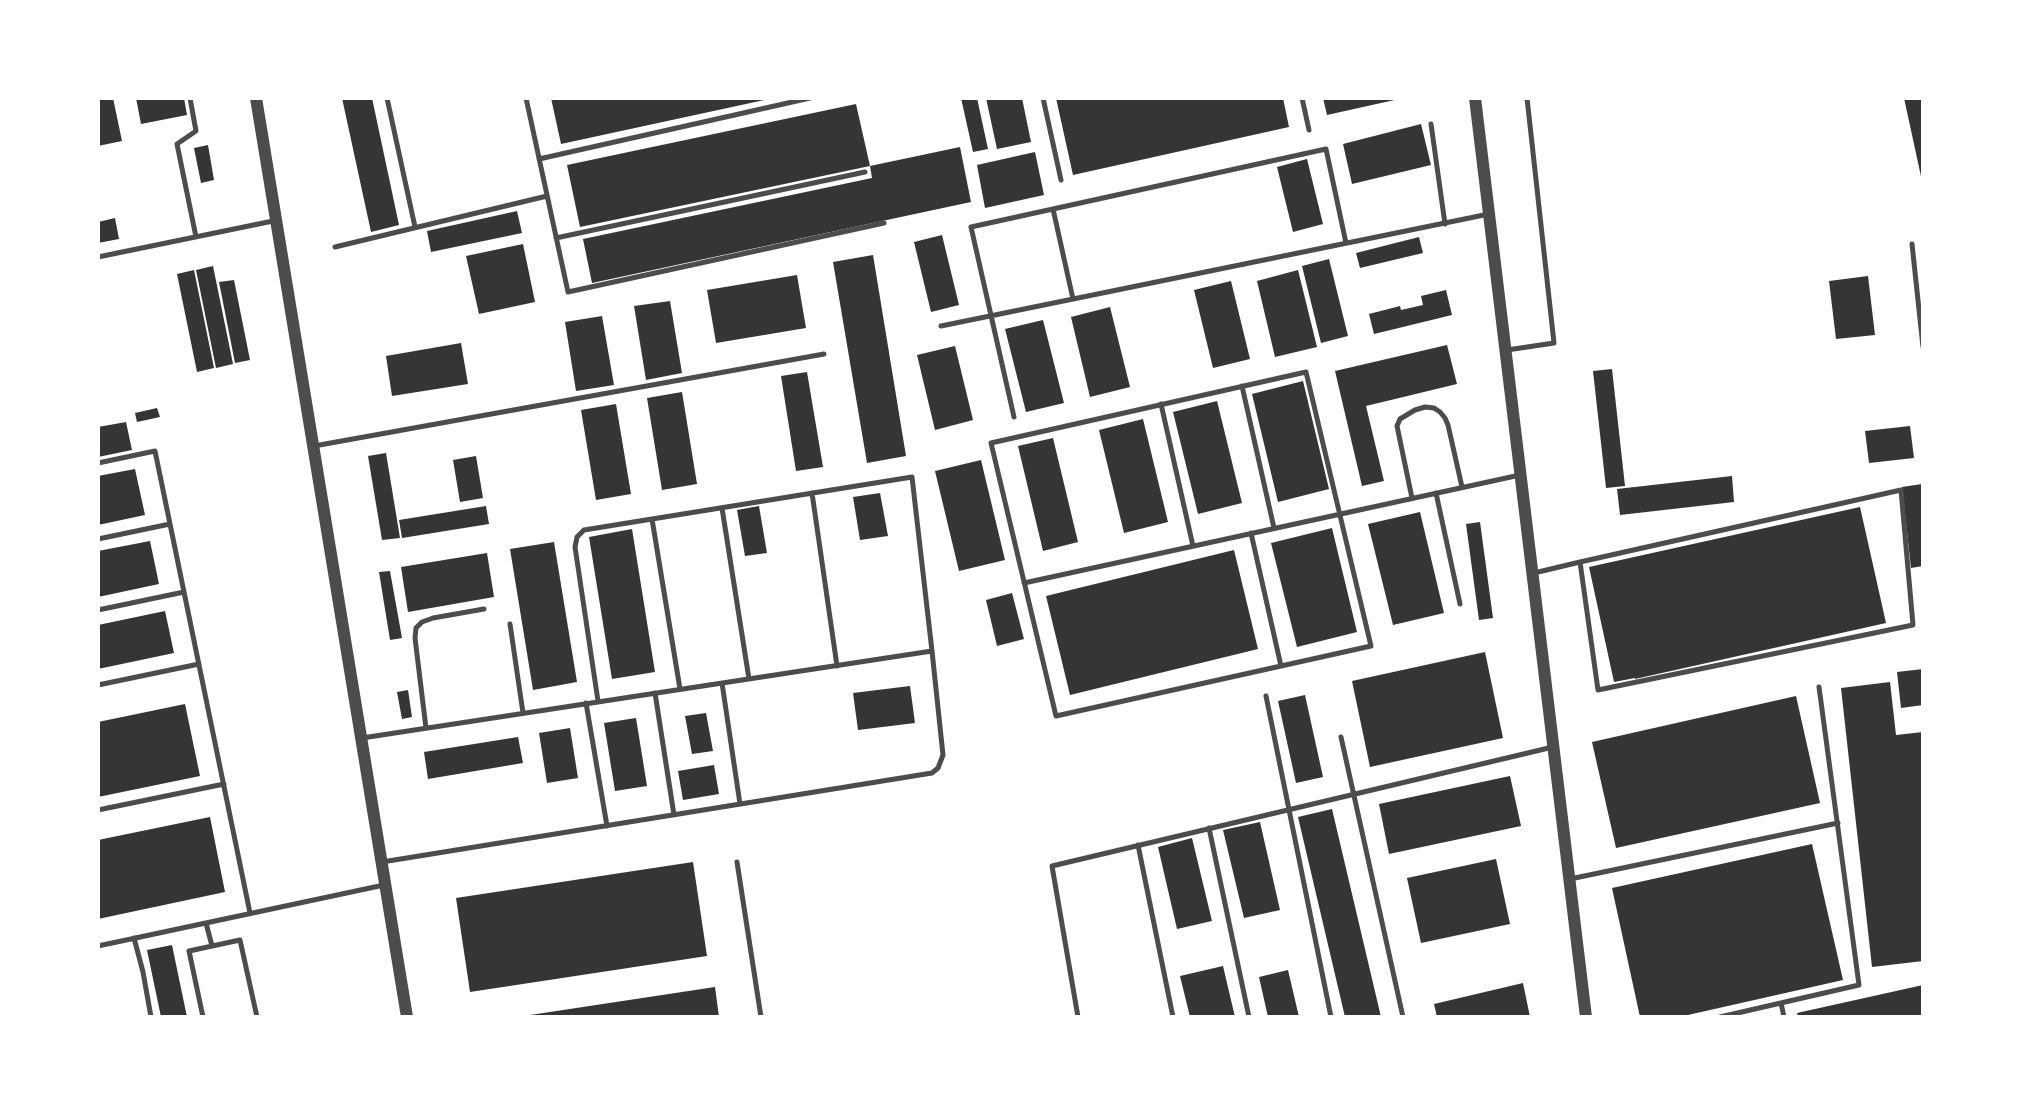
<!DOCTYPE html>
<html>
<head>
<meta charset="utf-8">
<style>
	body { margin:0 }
	#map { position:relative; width:2021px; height:1115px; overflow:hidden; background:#fff; font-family:"Varela Round",sans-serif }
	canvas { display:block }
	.frame { position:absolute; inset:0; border:100px solid #fff; pointer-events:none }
</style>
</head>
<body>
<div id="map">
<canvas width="2021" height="1115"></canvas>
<div class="frame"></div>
</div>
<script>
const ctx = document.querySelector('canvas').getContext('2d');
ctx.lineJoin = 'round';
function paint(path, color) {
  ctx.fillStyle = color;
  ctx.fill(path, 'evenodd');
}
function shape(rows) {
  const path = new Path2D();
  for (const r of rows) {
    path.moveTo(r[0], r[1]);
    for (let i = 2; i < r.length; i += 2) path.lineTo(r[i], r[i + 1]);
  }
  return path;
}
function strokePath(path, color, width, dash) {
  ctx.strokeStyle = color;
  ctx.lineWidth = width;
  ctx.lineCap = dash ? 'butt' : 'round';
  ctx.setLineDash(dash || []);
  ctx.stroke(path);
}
const building = shape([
	[98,98,113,98,122,141,98,146],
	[136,98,184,98,187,115,141,124],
	[342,98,372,98,399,225,371,232],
	[551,98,768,98,769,99,561,144],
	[961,98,977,98,988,149,973,152],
	[986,98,1022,98,1031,142,997,149],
	[1056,98,1283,98,1289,127,1073,175],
	[1323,98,1398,98,1399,99,1327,115],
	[1904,98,1923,98,1923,181,1922,181],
	[856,104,870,166,580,227,567,165],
	[1421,124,1431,165,1352,184,1343,144],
	[208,145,214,180,201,183,194,148],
	[960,147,971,202,592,283,583,239,872,178,870,166],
	[1035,152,1044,195,985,208,977,165],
	[1307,159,1323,224,1293,232,1277,167],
	[517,211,522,233,431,252,427,231],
	[115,218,119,239,98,243,98,222],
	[942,235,959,305,931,312,914,242],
	[1419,237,1423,253,1360,268,1356,253],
	[523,244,535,302,479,314,466,256],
	[873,255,906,456,867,463,833,262],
	[1329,259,1348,336,1321,343,1302,266],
	[213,266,233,364,216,368,196,270],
	[194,270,214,368,197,372,177,274],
	[1298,270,1317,347,1275,357,1257,281],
	[797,275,806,328,716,343,707,290],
	[1868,276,1875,335,1836,339,1829,281],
	[234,280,250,360,235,363,219,282],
	[1231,281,1250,359,1213,368,1194,290],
	[1446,290,1452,315,1374,334,1369,314,1400,306,1401,310,1423,305,1421,296],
	[670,301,682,373,646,380,634,306],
	[1110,307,1130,387,1090,397,1071,317],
	[602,316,614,385,576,391,565,322],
	[1043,320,1064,403,1026,412,1005,329],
	[461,343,468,384,392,396,386,356],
	[1447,345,1457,384,1366,406,1384,481,1362,486,1335,371],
	[955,346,973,420,935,430,917,355],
	[1612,369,1625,486,1606,488,1593,371],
	[807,372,823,467,796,471,781,376],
	[1303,381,1329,489,1278,502,1252,394],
	[682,392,697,484,662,490,647,398],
	[1217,401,1242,503,1198,514,1173,412],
	[616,404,631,494,596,500,581,410],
	[157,408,160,417,137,422,135,413],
	[1143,419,1168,522,1124,533,1099,430],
	[126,422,132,450,98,457,98,427],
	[1910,426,1914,458,1869,463,1865,431],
	[1053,438,1078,542,1043,551,1018,446],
	[386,453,400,538,382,540,368,456],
	[476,456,483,498,460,502,453,460],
	[981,460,1005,560,959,571,935,471],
	[135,469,145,515,98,525,98,476],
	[1732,476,1734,502,1620,515,1617,489],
	[1922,484,1923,566,1911,568,1902,487],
	[880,493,888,536,860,540,853,497],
	[486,506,489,524,402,538,399,520],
	[759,506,767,553,745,556,737,510],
	[1860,507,1886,623,1635,679,1635,678,1614,682,1589,567],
	[1420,512,1444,613,1393,625,1368,524],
	[1480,522,1493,618,1479,620,1466,524],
	[1332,528,1357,632,1297,647,1271,543],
	[632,529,655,672,612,679,589,537],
	[150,541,159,584,98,597,98,551],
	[554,542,577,682,533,690,510,549],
	[1234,550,1258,649,1070,695,1046,596],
	[487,553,494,597,408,612,401,567],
	[390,571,402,638,390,640,379,572],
	[1012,593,1024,639,997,646,986,600],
	[165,611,174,653,98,669,98,625],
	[1485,652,1503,738,1370,767,1352,681],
	[1923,669,1923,705,1901,708,1897,672],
	[1890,682,1896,735,1923,732,1923,961,1872,967,1841,688],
	[910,686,915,723,858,730,853,693],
	[408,690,412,717,402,719,397,692],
	[1305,695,1323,777,1296,783,1278,701],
	[1796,696,1820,803,1616,848,1592,742],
	[185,704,200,776,98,797,98,722],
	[706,713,713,751,692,754,685,716],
	[636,718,647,786,615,791,604,723],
	[570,728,578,778,547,783,539,733],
	[518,737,523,763,428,779,424,752],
	[714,765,719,794,683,800,678,771],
	[1510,776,1521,826,1389,854,1379,804],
	[1332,809,1381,1017,1345,1017,1298,817],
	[210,817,225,892,98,919,98,840],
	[1260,822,1280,910,1244,918,1223,830],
	[1192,838,1212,921,1177,929,1158,847],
	[1812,844,1843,980,1679,1017,1640,1017,1612,888],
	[1496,859,1510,924,1421,943,1407,878],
	[693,862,707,956,470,992,456,898],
	[172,945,187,1017,161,1017,147,950],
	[1223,966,1235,1017,1190,1017,1180,976],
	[1288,970,1299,1017,1268,1017,1259,977],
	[1523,983,1530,1017,1437,1017,1434,1004],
	[1923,985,1923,1017,1798,1017,1797,1013],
	[715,987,719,1017,530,1017,530,1015]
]);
const service = shape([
	[190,98,196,131,177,144,196,237],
	[387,98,415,227],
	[526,98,568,292,884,223],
	[1043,98,1061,180],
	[1302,98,1309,130],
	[1431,124,1445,224],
	[539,159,810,98],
	[1053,209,1073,299],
	[556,238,865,172],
	[1912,244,1923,347],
	[335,247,547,196],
	[98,257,273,221],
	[941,326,1489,214],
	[1507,350,1554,343,1527,98],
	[1306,372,1371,646,1056,716,991,443,1306,372],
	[1242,386,1274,528],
	[1161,404,1193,546],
	[1014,417,971,227,1326,149,1346,243],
	[314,446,824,354],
	[98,463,155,451,250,913],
	[812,493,837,666],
	[1436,493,1460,604],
	[1412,498,1397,426,1400,419,1415,410,1425,407,1434,408,1440,412,1445,418,1448,425,1462,487],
	[722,508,749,679],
	[652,519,680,689],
	[1251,533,1281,666],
	[98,539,170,524],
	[1534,573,1580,562,1901,490,1913,625,1598,690,1580,562],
	[1024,583,1520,475],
	[98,610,184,592],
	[510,624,523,713],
	[722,683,740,804],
	[98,685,199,664],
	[655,693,674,815],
	[1266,696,1331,1017],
	[586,703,607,826],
	[426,728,415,638,416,628,422,622,433,618,484,609],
	[1341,737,1403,1017],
	[362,738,932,651,912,477,584,530,577,537,575,547,598,701],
	[98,810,224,784],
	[1209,828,1249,1017],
	[1138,845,1173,1017],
	[382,862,932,773,938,768,943,755,932,651],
	[737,862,761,1017],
	[1570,879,1838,823],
	[206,923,212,946],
	[134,938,143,972,151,1017],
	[98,946,384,885],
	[1781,1003,1784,1017],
	[203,1017,189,951,240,940,257,1017],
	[1078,1017,1052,866,1553,747],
	[1720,1017,1859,985,1819,687]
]);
const tertiary = shape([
	[256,98,407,1017],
	[1475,98,1586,1017]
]);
paint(building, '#353535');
strokePath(service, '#4c4c4c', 5);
strokePath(tertiary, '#4c4c4c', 12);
</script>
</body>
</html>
